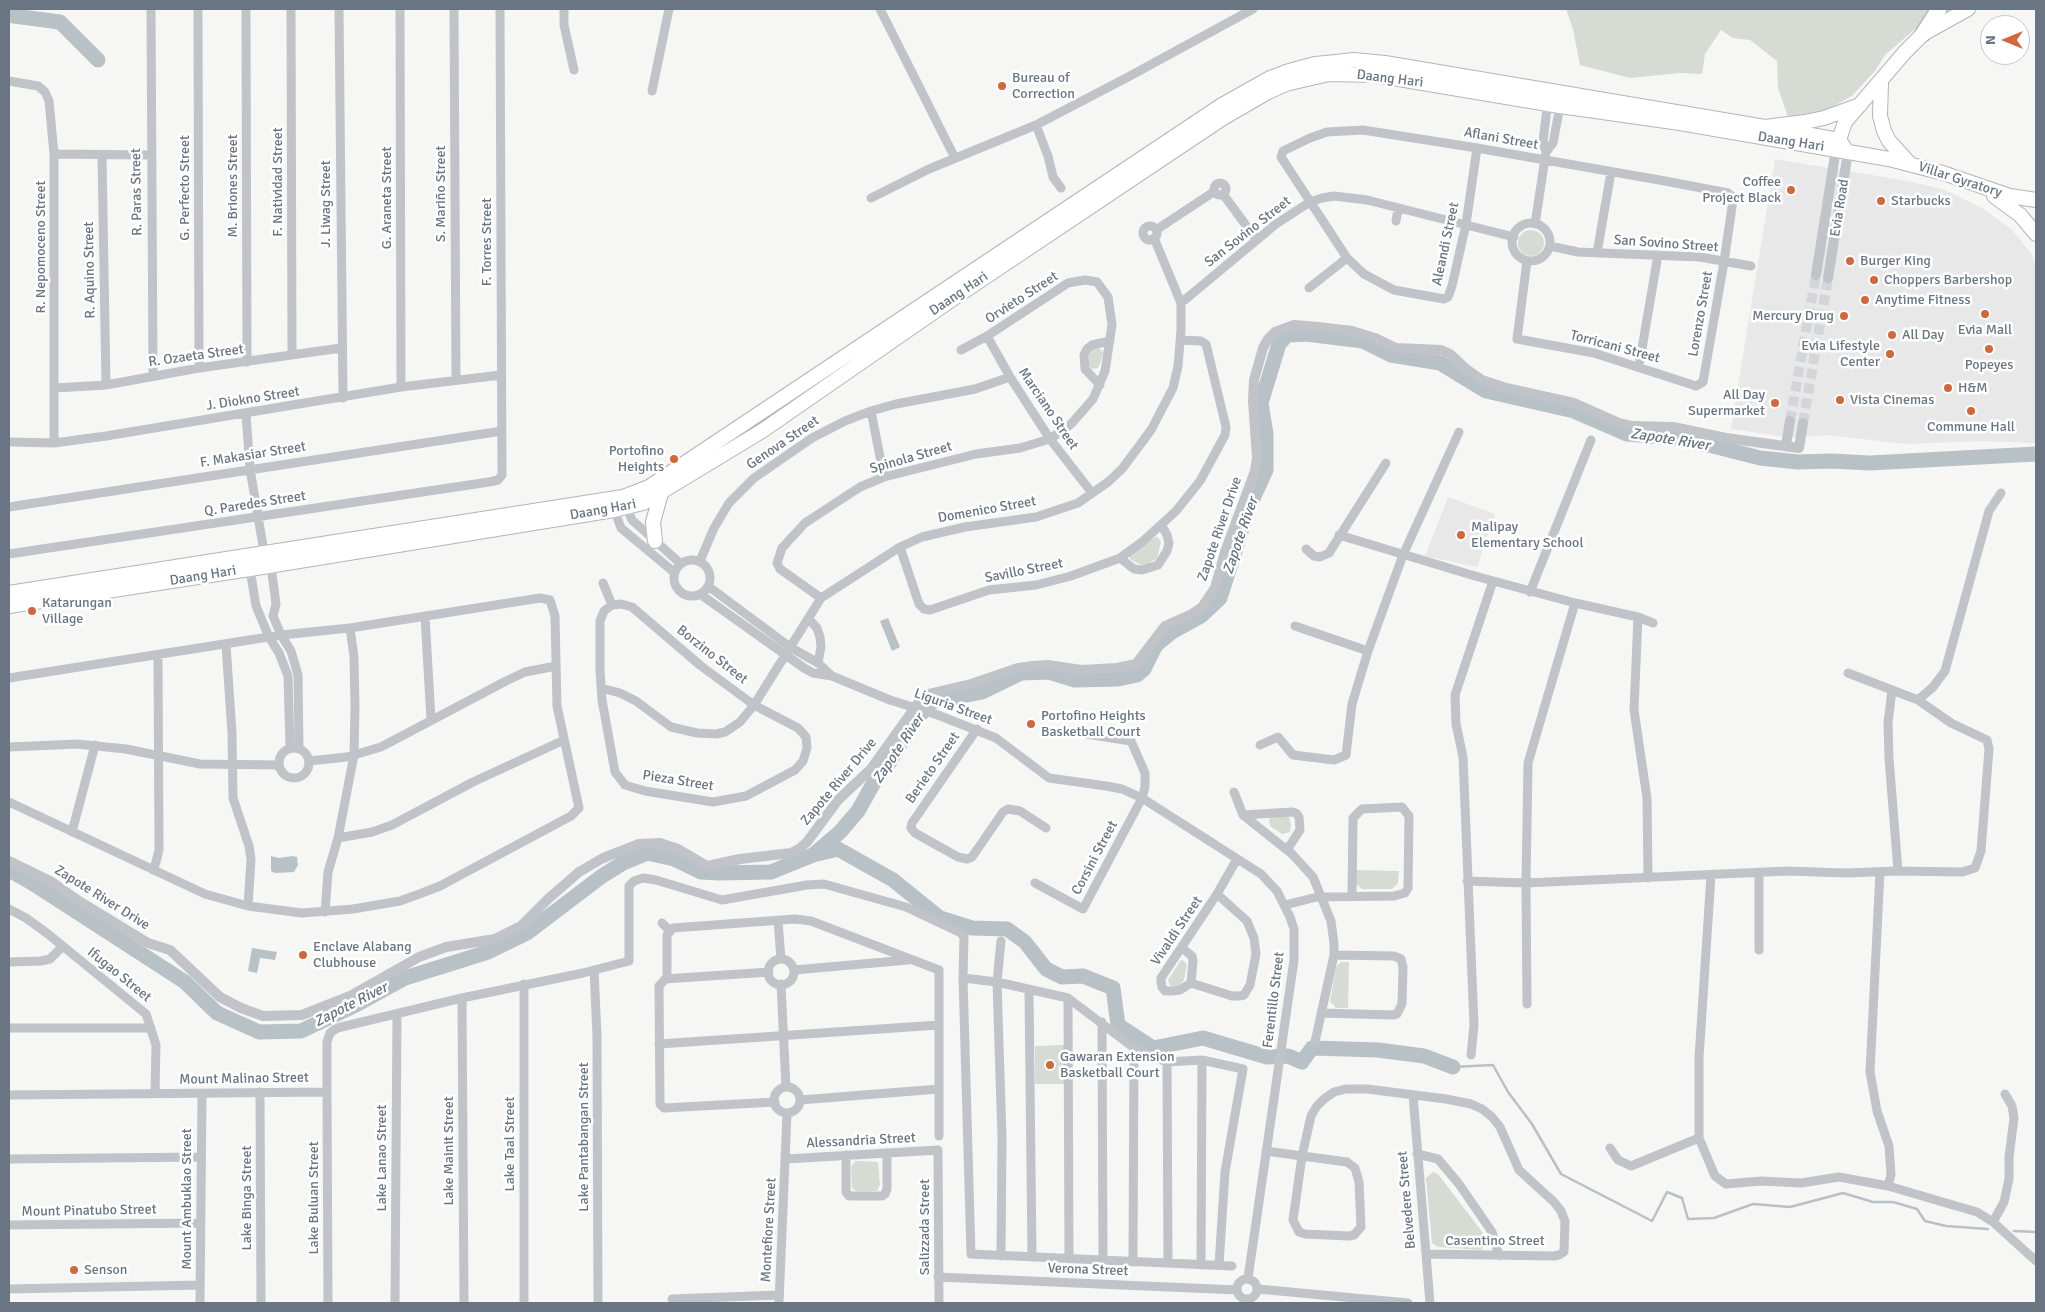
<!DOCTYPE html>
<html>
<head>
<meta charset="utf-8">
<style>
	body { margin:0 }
	#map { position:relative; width:2045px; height:1312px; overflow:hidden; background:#f6f7f4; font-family:Signika,sans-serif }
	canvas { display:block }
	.frame { position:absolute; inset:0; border:10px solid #697582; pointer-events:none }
	.north { position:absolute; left:1980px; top:15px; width:50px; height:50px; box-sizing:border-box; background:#fff; border:1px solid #c3c8cd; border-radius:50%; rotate:270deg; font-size:14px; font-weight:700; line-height:20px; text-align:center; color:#697582 }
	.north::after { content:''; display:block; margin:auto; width:18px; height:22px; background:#d1673a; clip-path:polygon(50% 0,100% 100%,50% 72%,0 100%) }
</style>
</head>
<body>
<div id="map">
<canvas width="2045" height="1312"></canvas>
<div class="frame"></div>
<div class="north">N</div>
</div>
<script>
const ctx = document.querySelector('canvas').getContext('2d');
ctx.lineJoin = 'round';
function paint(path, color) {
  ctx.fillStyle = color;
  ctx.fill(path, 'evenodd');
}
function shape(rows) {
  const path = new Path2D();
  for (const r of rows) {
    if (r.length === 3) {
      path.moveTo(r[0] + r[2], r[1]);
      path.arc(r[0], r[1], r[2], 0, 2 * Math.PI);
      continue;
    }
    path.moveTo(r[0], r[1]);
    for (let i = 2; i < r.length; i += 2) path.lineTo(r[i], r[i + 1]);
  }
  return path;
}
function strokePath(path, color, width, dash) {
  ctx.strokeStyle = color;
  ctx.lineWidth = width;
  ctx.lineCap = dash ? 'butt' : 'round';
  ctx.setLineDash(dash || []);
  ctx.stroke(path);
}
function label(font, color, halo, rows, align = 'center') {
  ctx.font = font + ' Signika,sans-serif';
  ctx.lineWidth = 5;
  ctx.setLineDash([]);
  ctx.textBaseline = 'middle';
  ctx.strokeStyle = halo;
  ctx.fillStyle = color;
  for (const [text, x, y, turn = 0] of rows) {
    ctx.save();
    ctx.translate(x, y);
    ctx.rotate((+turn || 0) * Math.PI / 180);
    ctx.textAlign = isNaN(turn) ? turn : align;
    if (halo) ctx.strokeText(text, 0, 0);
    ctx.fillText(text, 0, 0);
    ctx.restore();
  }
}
const built = shape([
	[1775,159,1908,181,1945,190,1982,208,2012,230,2031,253,2036,265,2036,443,1981,441,1907,444,1827,435,1793,438,1731,429],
	[1448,497,1495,514,1477,567,1425,556]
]);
const green = shape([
	[1566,9,1929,9,1921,24,1885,55,1875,71,1852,96,1827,110,1788,117,1778,88,1777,61,1750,40,1733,38,1721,30,1705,54,1702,74,1680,73,1630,78,1580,65,1573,29],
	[1531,243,13],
	[1099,348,1103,352,1100,364,1098,368,1092,369,1089,366,1089,355,1092,350],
	[1155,537,1158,537,1161,542,1157,558,1148,564,1141,565,1130,559,1130,556],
	[1271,817,1289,817,1291,824,1290,832,1282,834,1270,826,1269,820],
	[1356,870,1399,871,1398,883,1392,889,1362,889,1356,884],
	[1181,960,1184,961,1187,965,1184,980,1179,986,1170,986,1168,980],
	[1341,962,1349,962,1348,1008,1336,1008,1330,1001,1336,967],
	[1064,1045,1064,1084,1035,1084,1035,1046],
	[855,1161,878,1162,880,1185,877,1191,856,1191,852,1188,851,1167],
	[1433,1172,1438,1174,1486,1237,1486,1244,1481,1250,1438,1247,1432,1243,1426,1178]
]);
const water = shape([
	[888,618,900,647,892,651,880,621],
	[271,856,279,858,292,856,297,857,298,865,294,872,275,873,271,871],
	[252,948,277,952,275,960,260,958,257,973,248,971]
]);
const stream = shape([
	[1453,1067,1493,1065,1508,1092,1532,1124,1561,1174,1652,1221,1667,1192,1682,1198,1688,1219,1714,1218,1753,1204,1790,1207,1843,1193,1873,1202,1893,1202,1917,1209,1925,1221,1946,1226,1988,1229],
	[2014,1231,2036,1232]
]);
const river = shape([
	[9,13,14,16,60,22,98,60],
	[817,854,838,849,893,880,940,918,972,928,1007,929,1025,942,1046,969,1062,977,1083,976,1113,988,1118,1025,1153,1048,1203,1038,1267,1057,1288,1056,1302,1062,1312,1048,1378,1050,1424,1056,1453,1067],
	[9,870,32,883,185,982,217,1013,259,1032,301,1031,356,1005,405,978,488,952,527,933,602,876,623,863,647,853,674,859,701,872,720,873,771,872,813,855,840,832,858,811,873,784,889,763,915,720,932,702,982,692,1021,673,1049,672,1075,680,1118,679,1137,675,1144,669,1156,645,1172,632,1201,616,1220,598,1249,507,1266,470,1266,434,1261,403,1279,344,1287,335,1306,334,1363,341,1391,355,1440,363,1486,391,1574,411,1627,434,1674,438,1713,446,1760,458,1798,462,1831,461,1870,463,2036,454]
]);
const tertiaryTunnel = shape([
	[1790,421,1816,275],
	[1803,423,1828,278]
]);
const minor = shape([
	[151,9,153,375],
	[198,9,199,368],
	[246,9,247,362],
	[291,9,292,355],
	[339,9,343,398],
	[400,9,401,387],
	[454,9,456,379],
	[564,9,564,25,574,70],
	[880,9,955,158],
	[9,81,38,86,45,92,49,101,54,154,54,443],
	[652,91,669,9],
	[1036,125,1048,156,1053,177,1061,188],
	[1477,148,1466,224,1452,286,1448,297,1444,299,1394,290,1364,274,1347,258,1281,157,1283,151,1310,138,1327,132,1363,130,1477,148,1665,181,1728,193,1732,196,1733,200,1724,262,1703,382,1696,386,1594,353,1517,339,1527,261],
	[1546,152,1553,143,1561,101],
	[54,154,150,155],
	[102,155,106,385],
	[1220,189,6],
	[1223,194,1256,239],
	[871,198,929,169,1036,125,1128,77,1253,9],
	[1396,221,1398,209],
	[1531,242,19],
	[1535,224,1546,152,1543,141,1548,101],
	[1150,233,7],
	[1156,230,1215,191],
	[1550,246,1578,252,1700,257,1751,266],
	[1597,253,1611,172],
	[1309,288,1347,258],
	[1181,303,1276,224,1310,202,1322,198,1334,196,1367,200,1514,237],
	[987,336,1010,377,1050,439,1092,493],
	[1639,366,1658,255],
	[1100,385,1085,369,1084,355,1087,349,1092,345,1110,341],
	[55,388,106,385,199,368,341,348],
	[871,411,884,477],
	[246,414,250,469,264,552],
	[9,442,54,443,106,436,401,387,501,375],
	[625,504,632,520,681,564],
	[613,506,621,528,675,573],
	[9,507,502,431],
	[1339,535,1475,576,1575,603,1638,617,1653,623],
	[900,547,919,604,924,609,930,610,989,590,1036,585,1071,576,1120,558,1142,542,1176,511,1200,481,1225,435,1226,427,1206,344,1201,341,1180,340],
	[1306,549,1314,556,1320,557,1329,553,1386,463],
	[9,554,489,482,498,480,502,475,500,9],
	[1120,558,1134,569,1142,570,1158,565,1167,551,1169,543,1167,535,1162,526],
	[692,578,18],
	[700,561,714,528,729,503,754,478,812,438,845,421,871,411,896,404,975,389,1010,377],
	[271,566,276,604,273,616,281,635,291,651,298,675,299,748],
	[250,569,256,606,269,637,279,653,288,676,290,748],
	[603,583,612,605],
	[708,586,790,647,818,663,832,676],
	[1530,592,1591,440],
	[700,594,804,668,813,673,832,676,890,700],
	[821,598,780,569,777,563,782,548,805,523,860,487,884,477,976,454,1020,448,1050,439,1071,424,1093,399,1105,371,1112,325,1108,297,1097,282,1085,280,1068,283,987,336,961,350],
	[621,604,632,607,701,666,754,705,798,728,806,737,807,748,803,761,795,770,746,796,713,802,645,791,625,785,615,772,602,700,600,670,600,621,604,611,612,605,621,604],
	[425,616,431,720],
	[1638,617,1634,710,1647,798,1648,878],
	[809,619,817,628,820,637,821,647,818,663],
	[1295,626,1368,651],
	[226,645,232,733,233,798,249,846,251,859,248,906],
	[1848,673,1918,700,1933,687,1945,671,1989,511,2001,493],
	[9,678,281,635,350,628,540,598,550,600,555,616,557,706,579,808,571,816,440,886,422,893,400,901,353,909,302,913,248,906,205,894,9,802],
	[601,688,620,693,636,701,671,727,697,733,716,734,725,732,740,722,754,705,821,598,900,547,922,537,965,527,1036,517,1078,503,1108,482,1122,469,1151,430,1173,388,1178,366,1181,330,1181,303,1154,238],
	[1892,690,1888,723,1889,758,1898,871],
	[938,715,996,738,1049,778,1106,786,1122,789,1142,798,1261,874,1277,891,1290,917,1294,929,1294,960,1248,1278],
	[977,729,912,823,911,828,915,833,958,857,967,859,972,857,1003,812,1008,809,1020,811,1046,828],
	[1260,745,1278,737,1293,755,1334,760,1346,755,1352,704,1368,651,1403,555,1459,432],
	[9,747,77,744,126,749,200,764,279,765],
	[294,763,15],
	[309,761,347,757,381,747,506,681,525,672,556,666],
	[1234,792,1243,815,1292,854,1313,877,1331,921,1334,944,1334,955,1315,1042],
	[1243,815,1292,812,1296,813,1299,817,1300,830,1287,850],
	[72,832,95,745],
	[338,838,372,832,392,825,473,782,564,740],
	[153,870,156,862,159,850,158,655],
	[1759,872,1759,950],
	[1880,872,1870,1072,1877,1111,1889,1146,1891,1175,1888,1186],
	[1711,875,1699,1058,1699,1138,1715,1176,1726,1184,1761,1181,1801,1183,1839,1177,1888,1186,1977,1212,1993,1222,2036,1261],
	[1467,881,1526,883,1787,871,1845,873,1898,871,1962,872,1975,868,1981,851,1989,749,1987,740,1951,723,1918,700],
	[1035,883,1083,909,1142,798,1145,787,1145,773,1131,741,1086,734],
	[1285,905,1317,897,1394,896,1405,893,1408,888,1409,816,1402,807,1362,809,1353,818,1352,896],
	[9,909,26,918,48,934,146,1014,156,1045,155,1093],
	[325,912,328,872,338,838,354,755,355,706,354,657,350,628],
	[778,921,781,959],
	[662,923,670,931],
	[1001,941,997,982,1002,1138,1001,1256],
	[1182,948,1192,956,1193,961,1191,983],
	[781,972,13],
	[9,962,41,961,50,959,62,947],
	[594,970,597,1036,598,1303],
	[794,970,908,960],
	[963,978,997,982,1068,998,1134,1048,1167,1062,1202,1060,1243,1069,1225,1172,1219,1265],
	[665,979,769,972],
	[1191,983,1180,990,1172,991,1165,991,1162,987,1161,982,1161,978,1217,894,1237,859],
	[1191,983,1232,996,1239,996,1244,995,1250,985,1256,954,1254,938,1247,921,1217,894],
	[524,984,524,1303],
	[781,984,786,1087],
	[1029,989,1032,1257],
	[462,998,464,1303],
	[1068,998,1069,1259],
	[1527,1004,1526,883,1528,763,1575,603],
	[1321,1013,1392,1015,1397,1014,1402,1004,1403,967,1401,959,1394,956,1334,955],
	[1102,1022,1103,1260],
	[9,1028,151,1028],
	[659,1044,939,1025],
	[1471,1055,1474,1025,1463,757,1456,724,1455,695,1493,581],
	[1167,1062,1168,1263],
	[787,1100,13],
	[260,1092,261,1303],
	[327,1092,328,1303],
	[9,1095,327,1092,327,1042,330,1033,337,1028,462,998,583,973,629,961,629,886,634,881,643,878,656,880,722,900,807,885,824,884,906,907,961,933,964,937,963,978,971,1254,1232,1266],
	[1413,1095,1430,1303],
	[800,1100,939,1089],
	[775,1102,664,1108,660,1104,659,986,667,977,667,935,673,928,795,919,811,921,939,970,939,1136],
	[1610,1148,1618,1160,1631,1166,1699,1138],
	[1266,1151,1302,1156,1347,1162,1355,1168,1359,1182,1361,1227,1354,1235,1349,1236,1305,1234,1299,1232,1293,1220,1302,1156,1311,1116,1317,1106,1324,1099,1334,1092,1346,1089,1367,1089,1446,1099,1471,1104,1482,1109,1492,1117,1500,1127,1519,1170,1554,1202,1561,1211,1565,1221,1564,1252,1559,1255,1554,1256,1426,1254],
	[1417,1154,1438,1159,1459,1184,1492,1232,1499,1256],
	[846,1155,846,1192,849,1196,882,1196,885,1194,887,1189,887,1153],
	[9,1159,200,1157],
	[786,1159,938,1150,939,1303],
	[1993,1222,2004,1202,2009,1179,2009,1157,2014,1118,2012,1106,2005,1094],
	[9,1225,200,1223],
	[1133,1262,1134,1048],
	[1201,1265,1202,1060],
	[938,1277,1237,1290],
	[1247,1289,10],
	[9,1289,200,1285],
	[1258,1289,1408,1303],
	[672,1299,779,1295],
	[200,1303,202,1094],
	[395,1303,397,1014],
	[779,1303,787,1113]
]);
const tertiary = shape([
	[1816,275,1836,149],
	[1828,278,1848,152],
	[1786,445,1790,421],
	[9,861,52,882,79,901,148,943,170,950,220,997,241,1008,263,1016,302,1015,350,996,419,957,446,947,495,939,521,926,548,899,579,872,603,858,639,844,660,843,678,849,707,866,740,859,791,853,799,849,807,842,838,800,871,769,924,695,971,684,1018,668,1033,666,1048,665,1081,670,1117,668,1136,664,1165,626,1192,614,1202,607,1215,588,1225,552,1255,471,1257,458,1253,401,1254,380,1263,348,1268,339,1275,332,1294,325,1318,327,1352,331,1375,338,1396,348,1441,350,1450,354,1465,368,1482,380,1506,388,1574,403,1619,423,1632,426,1673,427,1726,438,1799,448,1803,423]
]);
const primary = shape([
	[1881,83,1880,116,1884,131,1889,141,1910,164],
	[1783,130,1839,140,1844,147],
	[1836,149,1845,122,1905,52,1923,34,1968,9],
	[1994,196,2020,215,2036,234],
	[655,541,653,522,661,493],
	[9,593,623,497,649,487,1222,105,1270,78,1289,71,1315,64,1336,62,1354,60,1385,63,1765,127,1805,122,1824,118,1860,105],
	[9,606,250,569,614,510,643,503,762,431,957,296,1223,118,1268,92,1286,84,1307,79,1329,74,1375,75,1560,106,1680,123,1889,159,1943,173,2010,196,2036,200]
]);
const motorway = shape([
	[1923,34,1939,9]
]);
const minorBridge = shape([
	[890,700,938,715]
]);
const markers = [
	[1002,86,5,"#d1673a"],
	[1791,190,5,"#d1673a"],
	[1881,201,5,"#d1673a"],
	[1850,261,5,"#d1673a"],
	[1874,280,5,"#d1673a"],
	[1865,300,5,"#d1673a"],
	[1985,314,5,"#d1673a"],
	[1844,316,5,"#d1673a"],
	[1892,335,5,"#d1673a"],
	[1989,349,5,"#d1673a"],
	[1890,354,5,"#d1673a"],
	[1948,388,5,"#d1673a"],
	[1840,400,5,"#d1673a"],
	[1775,403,5,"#d1673a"],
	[1971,411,5,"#d1673a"],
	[674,459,5,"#d1673a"],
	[1461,535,5,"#d1673a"],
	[32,611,5,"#d1673a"],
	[1031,724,5,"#d1673a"],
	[303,955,5,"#d1673a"],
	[1050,1065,5,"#d1673a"],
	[74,1270,5,"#d1673a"]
];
const poiNames = [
	["Bureau of",1012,78],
	["Correction",1012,94],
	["Coffee",1781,182,"right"],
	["Project Black",1781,198,"right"],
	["Starbucks",1891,201],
	["Burger King",1860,261],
	["Choppers Barbershop",1884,280],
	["Anytime Fitness",1875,300],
	["Mercury Drug",1834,316,"right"],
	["Evia Mall",1985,330,"center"],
	["All Day",1902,335],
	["Evia Lifestyle",1880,346,"right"],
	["Center",1880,362,"right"],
	["Popeyes",1989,365,"center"],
	["H&M",1958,388],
	["All Day",1765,395,"right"],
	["Supermarket",1765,411,"right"],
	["Vista Cinemas",1850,400],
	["Commune Hall",1971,427,"center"],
	["Portofino",664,451,"right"],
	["Heights",664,467,"right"],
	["Malipay",1471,527],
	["Elementary School",1471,543],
	["Katarungan",42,603],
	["Village",42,619],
	["Portofino Heights",1041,716],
	["Basketball Court",1041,732],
	["Enclave Alabang",313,947],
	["Clubhouse",313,963],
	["Gawaran Extension",1060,1057],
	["Basketball Court",1060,1073],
	["Senson",84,1270]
];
const streetNames = [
	["Daang Hari",1390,79,7],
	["Aflani Street",1501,139,10],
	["Daang Hari",1791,142,9],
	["Villar Gyratory",1960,180,18],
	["F. Natividad Street",278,182,-90],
	["M. Briones Street",233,186,-90],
	["G. Perfecto Street",185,188,-90],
	["R. Paras Street",137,192,-91],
	["S. Mariño Street",441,194,-90],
	["G. Araneta Street",387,198,-90],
	["J. Liwag Street",326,204,-90],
	["Evia Road",1840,208,-81],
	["San Sovino Street",1248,232,-38],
	["F. Torres Street",487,242,-90],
	["Aleandi Street",1446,244,-78],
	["San Sovino Street",1666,244,4],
	["R. Nepomoceno Street",41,247,-90],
	["R. Aquino Street",90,270,-91],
	["Daang Hari",959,294,-34],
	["Orvieto Street",1022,298,-33],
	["Lorenzo Street",1701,314,-80],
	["Torricani Street",1615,347,15],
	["R. Ozaeta Street",196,356,-8],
	["J. Diokno Street",253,399,-9],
	["Marciano Street",1048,409,56],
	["Genova Street",783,443,-34],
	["F. Makasiar Street",253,455,-9],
	["Spinola Street",911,458,-16],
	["Q. Paredes Street",255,504,-9],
	["Daang Hari",603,510,-10],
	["Domenico Street",987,510,-10],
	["Zapote River Drive",1220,529,-71],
	["Savillo Street",1024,571,-11],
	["Daang Hari",203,576,-9],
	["Borzino Street",712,655,38],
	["Liguria Street",953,707,20],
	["Berieto Street",933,768,-55],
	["Pieza Street",678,781,9],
	["Zapote River Drive",839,782,-50],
	["Corsini Street",1095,858,-62],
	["Zapote River Drive",102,898,32],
	["Vivaldi Street",1177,931,-56],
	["Ifugao Street",119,975,39],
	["Ferentillo Street",1274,1000,-83],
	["Mount Malinao Street",244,1079,-1],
	["Lake Pantabangan Street",584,1137,-90],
	["Alessandria Street",861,1141,-3],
	["Lake Taal Street",510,1144,-90],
	["Lake Mainit Street",449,1151,-90],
	["Lake Lanao Street",382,1158,-90],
	["Lake Binga Street",247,1198,-90],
	["Lake Buluan Street",314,1198,-90],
	["Mount Ambuklao Street",187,1199,-90],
	["Belvedere Street",1407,1200,-95],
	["Mount Pinatubo Street",89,1211,-1],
	["Salizzada Street",925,1227,-90],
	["Montefiore Street",769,1230,-87],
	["Casentino Street",1495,1241],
	["Verona Street",1088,1270,2]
];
const waterNames = [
	["Zapote River",1670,440,9],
	["Zapote River",1241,536,-71],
	["Zapote River",899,749,-56],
	["Zapote River",351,1005,-27]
];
paint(built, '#e7e8e7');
paint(green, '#d6dbd4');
paint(water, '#b8c1c6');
strokePath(stream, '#b8c1c6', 2.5);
strokePath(river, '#b8c1c6', 15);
strokePath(tertiaryTunnel, '#d3d6d8', 10, [10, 5]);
strokePath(primary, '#b2b5b9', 16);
strokePath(motorway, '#b3b6b9', 18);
strokePath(minor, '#c0c3c7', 9);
strokePath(tertiary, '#c0c3c7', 10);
strokePath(primary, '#fff', 14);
strokePath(motorway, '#fff', 15);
strokePath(minorBridge, '#c0c3c7', 9);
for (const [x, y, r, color] of markers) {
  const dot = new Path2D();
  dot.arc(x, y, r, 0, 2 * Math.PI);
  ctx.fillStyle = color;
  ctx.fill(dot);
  strokePath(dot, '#fff', 2);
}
label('14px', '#697582', '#fff', poiNames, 'left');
label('14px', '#697582', '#fff', streetNames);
label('italic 15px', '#64757e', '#fff', waterNames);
</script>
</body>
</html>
